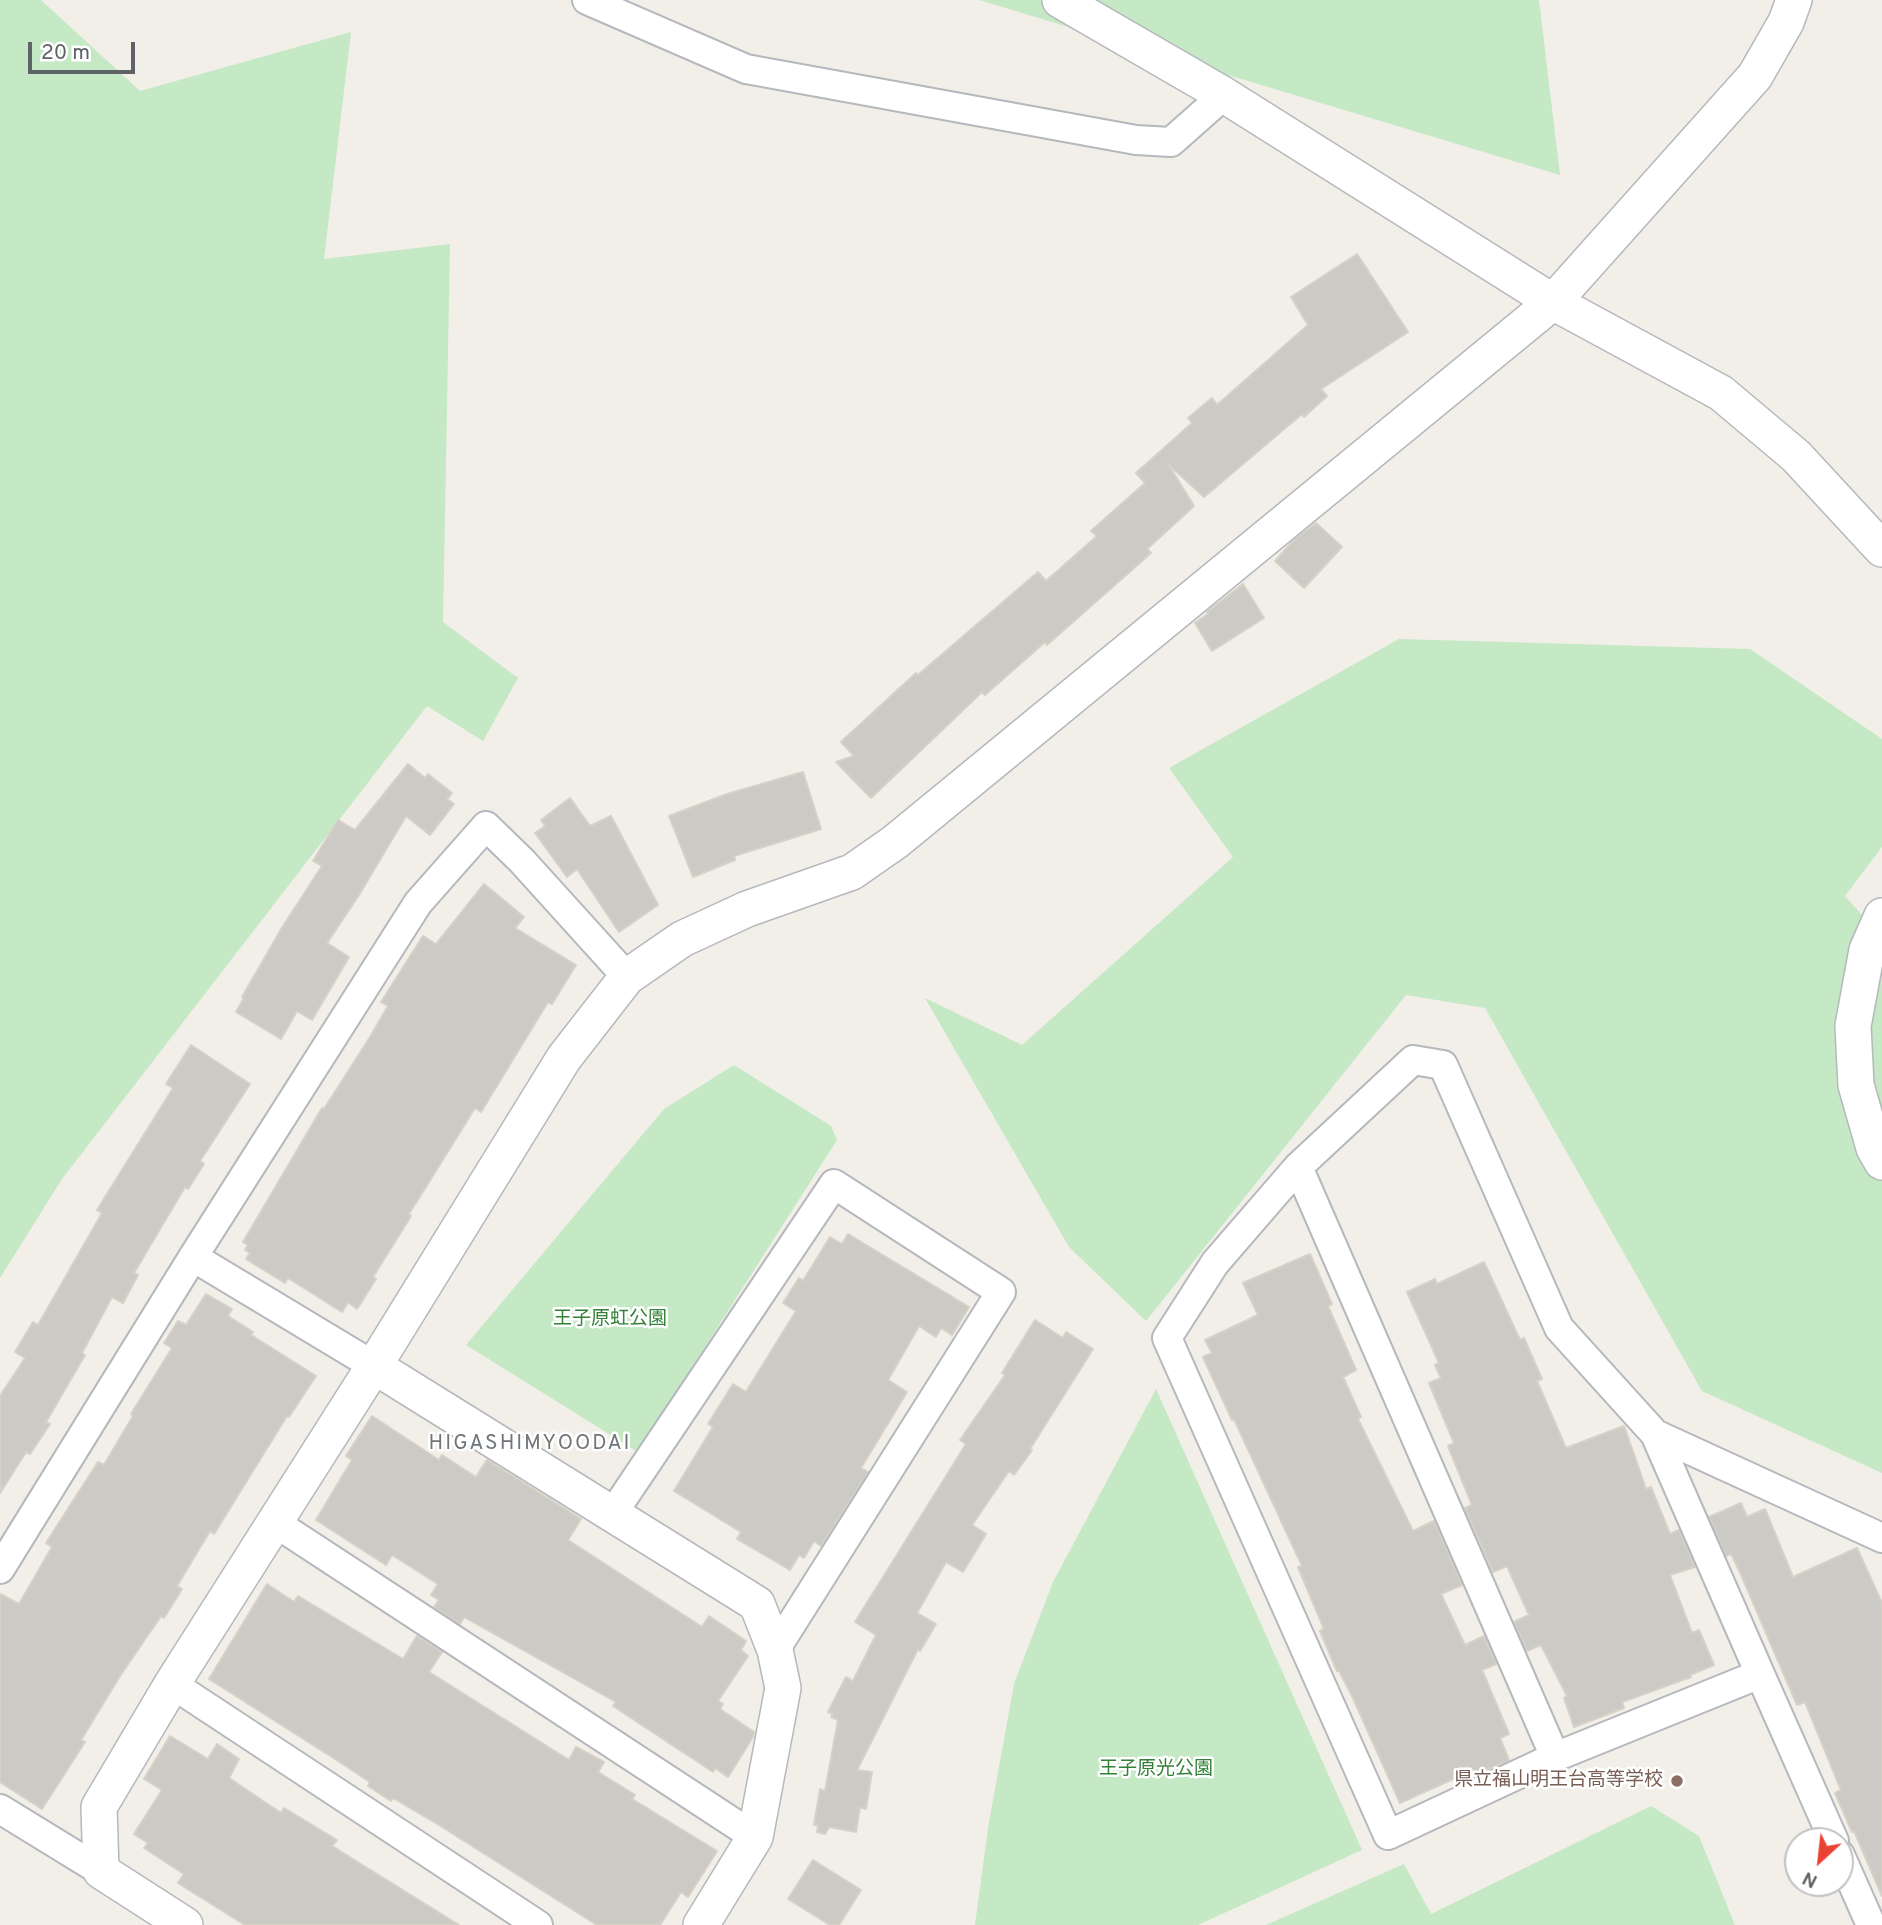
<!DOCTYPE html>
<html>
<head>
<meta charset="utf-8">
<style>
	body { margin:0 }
	#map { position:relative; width:1882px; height:1925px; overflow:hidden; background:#f1efe8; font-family:Overpass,sans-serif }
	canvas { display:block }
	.north { position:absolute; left:1784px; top:1827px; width:70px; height:70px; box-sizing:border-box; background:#fff; border:2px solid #bfc1c3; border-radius:50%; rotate:207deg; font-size:19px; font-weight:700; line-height:28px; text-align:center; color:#5f6368 }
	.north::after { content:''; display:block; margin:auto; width:24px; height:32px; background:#ea4335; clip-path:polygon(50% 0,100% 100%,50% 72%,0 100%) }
	.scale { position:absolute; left:28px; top:42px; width:107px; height:32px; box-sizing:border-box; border:4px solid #5f6368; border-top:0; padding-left:9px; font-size:21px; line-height:24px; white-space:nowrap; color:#5f6368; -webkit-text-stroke:5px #fff; paint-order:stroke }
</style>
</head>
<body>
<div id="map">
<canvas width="1882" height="1925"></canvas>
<div class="north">N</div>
<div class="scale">20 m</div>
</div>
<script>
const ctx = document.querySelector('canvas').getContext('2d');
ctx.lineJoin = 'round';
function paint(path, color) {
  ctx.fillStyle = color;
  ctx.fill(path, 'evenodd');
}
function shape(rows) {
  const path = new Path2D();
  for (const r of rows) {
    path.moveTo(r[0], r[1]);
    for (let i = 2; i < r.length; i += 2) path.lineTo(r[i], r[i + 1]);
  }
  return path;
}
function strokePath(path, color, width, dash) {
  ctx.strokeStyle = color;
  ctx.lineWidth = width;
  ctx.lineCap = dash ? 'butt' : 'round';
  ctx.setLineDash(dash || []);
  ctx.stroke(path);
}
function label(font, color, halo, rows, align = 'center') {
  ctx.font = font + ' Overpass,"Noto Sans JP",sans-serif';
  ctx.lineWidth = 5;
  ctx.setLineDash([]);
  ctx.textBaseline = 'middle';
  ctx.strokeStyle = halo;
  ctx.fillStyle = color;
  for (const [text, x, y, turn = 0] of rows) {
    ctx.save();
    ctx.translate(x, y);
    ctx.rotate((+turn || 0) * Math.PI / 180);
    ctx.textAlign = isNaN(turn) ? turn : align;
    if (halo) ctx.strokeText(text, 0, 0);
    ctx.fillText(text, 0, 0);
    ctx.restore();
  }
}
const green = shape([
	[0,0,41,0,140,91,351,32,324,259,450,244,443,622,518,678,483,741,427,706,62,1179,0,1278],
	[979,0,1539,0,1560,175],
	[1399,639,1750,649,1882,739,1882,847,1845,896,1882,938,1882,1473,1702,1391,1485,1008,1406,995,1146,1321,1069,1247,925,998,1022,1045,1233,857,1169,768],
	[734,1065,831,1126,837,1140,638,1452,466,1345,664,1109],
	[1156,1389,1362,1850,1198,1925,975,1925,988,1828,1014,1684,1053,1582],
	[1651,1806,1699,1836,1735,1925,1266,1925,1404,1864,1431,1914]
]);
const building = shape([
	[1357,254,1408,332,1321,389,1327,396,1304,417,1302,414,1204,497,1168,464,1194,506,1147,549,1151,553,1047,645,1045,642,985,695,982,692,871,798,836,762,854,756,841,742,916,673,918,675,1038,572,1046,581,1097,536,1091,531,1145,483,1136,473,1192,423,1188,418,1212,398,1217,405,1308,325,1291,297,1357,254],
	[1316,523,1342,547,1304,588,1275,561,1293,541,1316,523],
	[1243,584,1264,618,1212,651,1195,623,1208,614,1207,612,1243,584],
	[408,764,425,778,428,774,452,793,447,799,454,804,430,835,406,816,359,895,327,943,349,957,312,1020,297,1011,281,1039,236,1012,244,998,242,997,283,926,322,866,313,861,338,820,355,830,408,764],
	[803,772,821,829,734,856,735,860,693,877,669,816,727,794,803,772],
	[570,798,590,826,611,816,658,905,619,932,577,869,567,877,535,833,545,826,541,820,570,798],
	[484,884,524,917,515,928,576,965,552,1004,548,1002,481,1112,475,1108,467,1121,409,1214,411,1216,373,1277,376,1279,357,1309,348,1302,342,1312,288,1278,285,1283,246,1259,250,1253,245,1250,248,1245,243,1242,322,1108,324,1109,370,1037,388,1006,381,1002,423,936,436,944,484,884],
	[191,1045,250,1084,200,1161,204,1164,188,1189,185,1187,134,1273,138,1275,123,1303,112,1297,82,1353,85,1355,46,1422,50,1424,30,1454,26,1452,0,1493,0,1396,25,1358,15,1352,33,1322,38,1325,102,1213,97,1210,173,1088,166,1084,191,1045],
	[848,1234,969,1307,952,1335,941,1328,936,1337,919,1326,888,1380,907,1392,861,1468,868,1472,821,1546,814,1541,804,1558,799,1555,790,1570,737,1539,741,1532,674,1491,713,1427,708,1424,733,1384,746,1392,796,1311,783,1303,799,1278,803,1281,830,1237,842,1244,848,1234],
	[1310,1254,1332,1304,1328,1306,1356,1370,1343,1377,1361,1417,1358,1419,1413,1531,1434,1521,1462,1585,1441,1594,1465,1645,1484,1636,1496,1664,1482,1670,1509,1734,1500,1738,1509,1760,1475,1775,1473,1770,1400,1803,1352,1696,1339,1671,1337,1671,1320,1631,1324,1629,1298,1567,1302,1566,1234,1419,1232,1420,1203,1357,1212,1353,1205,1340,1258,1315,1243,1283,1310,1254],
	[1484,1262,1520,1340,1524,1338,1542,1379,1537,1381,1566,1448,1624,1426,1646,1489,1651,1487,1670,1534,1679,1530,1695,1567,1670,1575,1692,1633,1699,1630,1714,1665,1690,1675,1691,1677,1622,1702,1624,1708,1574,1727,1564,1698,1567,1696,1541,1645,1527,1651,1514,1622,1529,1615,1507,1566,1493,1572,1465,1508,1472,1505,1448,1446,1454,1443,1429,1383,1441,1378,1435,1365,1439,1363,1407,1292,1435,1279,1437,1284,1484,1262],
	[206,1294,232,1309,228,1316,253,1332,251,1335,316,1376,289,1417,287,1416,214,1534,210,1531,177,1586,182,1589,164,1618,161,1616,120,1676,81,1740,85,1742,42,1809,0,1782,0,1594,19,1604,52,1547,46,1543,98,1462,104,1465,133,1416,131,1414,172,1348,164,1343,178,1321,186,1325,206,1294],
	[1035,1320,1063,1338,1066,1332,1093,1349,1030,1449,1032,1450,1014,1475,1009,1471,972,1525,986,1534,963,1572,946,1562,917,1613,936,1624,920,1651,918,1649,857,1770,872,1772,866,1809,860,1807,856,1832,829,1827,825,1834,817,1832,818,1825,814,1825,820,1789,825,1791,838,1720,831,1717,833,1714,828,1712,846,1677,853,1681,876,1635,855,1622,966,1444,960,1440,1005,1375,1002,1373,1035,1320],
	[372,1416,439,1460,442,1455,476,1477,487,1460,581,1519,568,1540,702,1627,709,1616,746,1641,741,1650,748,1656,718,1701,723,1704,720,1709,754,1732,753,1737,728,1777,715,1768,713,1772,613,1706,616,1702,464,1617,460,1624,434,1607,439,1600,431,1595,438,1584,392,1555,386,1565,316,1520,352,1460,346,1456,372,1416],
	[1741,1503,1747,1517,1765,1509,1793,1577,1857,1548,1882,1603,1882,1896,1854,1831,1852,1832,1835,1793,1841,1790,1805,1702,1797,1705,1739,1570,1731,1554,1726,1556,1709,1517,1741,1503],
	[267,1584,294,1602,298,1596,403,1659,417,1636,442,1652,429,1672,569,1760,576,1747,604,1762,598,1772,635,1795,632,1799,717,1851,688,1897,681,1892,660,1925,597,1925,439,1825,393,1798,391,1801,368,1786,370,1782,335,1759,209,1679,267,1584],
	[170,1736,208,1759,217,1744,239,1759,229,1778,281,1813,284,1808,337,1840,332,1846,459,1925,245,1925,178,1883,184,1874,144,1848,148,1843,134,1834,162,1790,144,1779,170,1736],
	[813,1860,861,1890,839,1925,830,1925,788,1899,813,1860]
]);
const minor = shape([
	[587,0,746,69,1136,140,1171,142,1224,95],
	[1298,1167,1555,1757],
	[193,1257,374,1366],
	[1655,1434,1882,1538],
	[613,1513,834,1184,1001,1292,775,1650],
	[274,1522,755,1837],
	[0,1569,193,1257,418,903,486,826,522,861,627,977],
	[1760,1674,1555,1757,1388,1835,1167,1338,1215,1263,1298,1167,1413,1060,1443,1065,1559,1328,1655,1434,1760,1674,1834,1841],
	[172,1684,538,1925],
	[0,1809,101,1871],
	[1840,1855,1871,1925]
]);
const tertiary = shape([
	[1060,0,1224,95,1553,302,1721,393,1796,456,1882,549],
	[1882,916,1867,950,1853,1026,1856,1085,1874,1148,1882,1162],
	[374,1366,757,1604,775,1650,783,1688,755,1837,701,1925],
	[185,1925,101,1871,99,1807,172,1684,374,1366,564,1058,627,977,682,939,747,909,852,872,895,842,1553,302,1755,76,1786,22,1794,0]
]);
const markers = [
	[1677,1781,7,"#8d6e63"]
];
const parkNames = [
	["王子原虹公園",610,1320],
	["王子原光公園",1156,1770]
];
const educationNames = [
	["県立福山明王台高等学校",1663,1781]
];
const neighbourhoodNames = [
	["HIGASHIMYOODAI",530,1445]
];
paint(green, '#c5e8c5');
paint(building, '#cccac5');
strokePath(building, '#d6d1c6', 2);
strokePath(minor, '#b5b8bc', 32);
strokePath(tertiary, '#b5b8bc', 38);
strokePath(minor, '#fff', 28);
strokePath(tertiary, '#fff', 35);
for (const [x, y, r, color] of markers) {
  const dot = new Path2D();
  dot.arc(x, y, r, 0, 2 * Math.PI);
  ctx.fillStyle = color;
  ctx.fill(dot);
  strokePath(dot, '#fff', 2.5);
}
label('19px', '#348238', '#fff', parkNames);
label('19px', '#785e54', '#fff', educationNames, 'right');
ctx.letterSpacing = '2px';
label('21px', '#70757a', '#fff', neighbourhoodNames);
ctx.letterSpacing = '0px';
</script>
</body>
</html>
